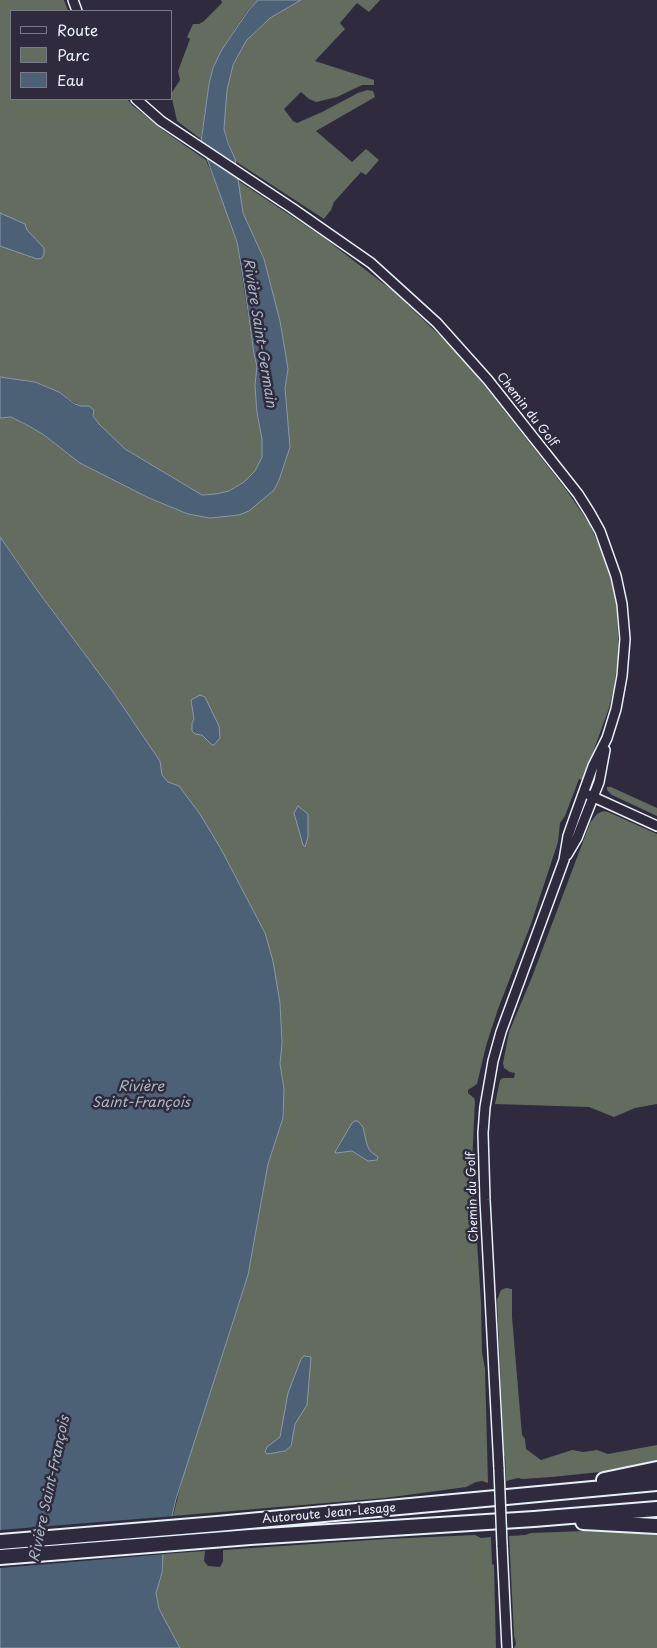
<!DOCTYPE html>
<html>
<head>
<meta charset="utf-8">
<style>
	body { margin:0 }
	#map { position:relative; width:657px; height:1648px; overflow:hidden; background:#2f2a3d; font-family:"Playpen Sans",sans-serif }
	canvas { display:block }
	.legend { position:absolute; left:10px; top:10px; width:162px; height:90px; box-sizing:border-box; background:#2f2a3d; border:1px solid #797a88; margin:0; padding:6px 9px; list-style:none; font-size:15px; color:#e8f1f8 }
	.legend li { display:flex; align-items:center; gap:10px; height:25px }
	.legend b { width:25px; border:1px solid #797a88 }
</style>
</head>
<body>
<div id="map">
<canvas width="657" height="1648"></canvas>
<ul class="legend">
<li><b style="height:6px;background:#2f2a3d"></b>Route</li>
<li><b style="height:14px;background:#636c5f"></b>Parc</li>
<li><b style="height:14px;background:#4c6076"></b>Eau</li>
</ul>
</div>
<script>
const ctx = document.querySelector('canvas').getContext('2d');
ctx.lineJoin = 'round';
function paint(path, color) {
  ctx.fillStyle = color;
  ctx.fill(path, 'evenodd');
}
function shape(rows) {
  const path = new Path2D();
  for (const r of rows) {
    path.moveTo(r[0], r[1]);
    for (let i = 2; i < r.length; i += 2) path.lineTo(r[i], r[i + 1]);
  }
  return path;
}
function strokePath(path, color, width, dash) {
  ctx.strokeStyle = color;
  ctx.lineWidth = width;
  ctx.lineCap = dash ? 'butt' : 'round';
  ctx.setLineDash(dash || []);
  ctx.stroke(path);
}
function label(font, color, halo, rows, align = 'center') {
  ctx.font = font + ' "Playpen Sans",sans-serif';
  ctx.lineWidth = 5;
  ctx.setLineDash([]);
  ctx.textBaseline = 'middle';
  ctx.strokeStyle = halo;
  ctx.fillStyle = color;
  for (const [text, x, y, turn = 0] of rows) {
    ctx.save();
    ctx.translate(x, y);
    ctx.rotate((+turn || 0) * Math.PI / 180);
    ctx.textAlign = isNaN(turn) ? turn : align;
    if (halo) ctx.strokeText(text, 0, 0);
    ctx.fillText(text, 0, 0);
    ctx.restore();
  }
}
const green = shape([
	[0,0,64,0,68,11,11,11,11,99,127,99,132,105,164,131,206,160,221,195,237,243,254,354,257,366,255,385,257,413,262,439,262,457,255,471,244,482,229,491,216,494,202,495,125,449,99,424,93,415,59,392,35,382,0,377],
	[221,0,258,0,247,11,221,51,213,68,209,84,201,139,177,121,171,94,180,80,178,71,190,39,187,37,193,24,199,24,204,21,222,3],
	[301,0,380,0,369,12,357,3,340,23,345,29,315,61,374,80,374,85,362,85,337,97,316,102,309,99,301,92,284,109,293,121,297,123,322,112,358,93,367,90,373,91,375,97,316,131,352,162,366,149,379,160,366,175,361,172,334,202,331,210,324,219,235,161,224,129,227,90,233,65,246,41,270,18],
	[237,180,323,237,393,291,454,349,474,372,567,491,589,523,606,561,616,597,619,650,614,688,609,708,583,780,579,779,565,816,560,823,558,842,531,924,498,1009,486,1046,477,1084,468,1090,468,1093,474,1098,475,1101,472,1165,481,1303,482,1352,485,1369,488,1483,482,1481,476,1482,466,1487,385,1498,173,1516,183,1477,248,1275,268,1164,283,1118,284,1089,280,1064,282,1043,280,1003,265,933,221,849,179,786,168,782,161,775,160,761,113,692,37,590,0,537,0,418,11,417,29,426,44,435,80,463,149,498,188,514,210,518,239,515,274,490,279,480,290,447,285,388,288,369,280,321,264,259,243,213],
	[607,787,611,787,657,808,657,816,612,795,607,790],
	[603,811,608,812,657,834,657,1104,635,1108,614,1117,589,1107,495,1104,500,1080,503,1078,514,1078,515,1073,510,1072,504,1068,503,1063,509,1032,532,977,590,823,597,814],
	[506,1288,512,1289,512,1317,522,1435,525,1439,526,1449,541,1460,572,1450,583,1452,597,1450,608,1454,657,1445,657,1463,600,1472,552,1477,523,1479,518,1478,506,1481,505,1456,504,1456,497,1300,501,1290],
	[584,1531,657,1533,657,1648,514,1648,516,1644,514,1635,509,1536,525,1535,531,1533],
	[475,1535,481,1538,491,1537,492,1564,494,1565,496,1648,180,1648,159,1609,156,1593,162,1573,163,1554,205,1551,204,1561,208,1566,220,1567,223,1561,223,1550,386,1539]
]);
const water = shape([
	[258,0,301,0,270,18,246,41,233,65,227,90,224,129,228,143,235,159,243,213,264,259,280,321,288,369,285,388,290,447,279,480,274,490,249,511,239,515,210,518,188,514,149,498,80,463,44,435,29,426,11,417,0,418,0,377,35,382,59,392,75,404,81,406,89,406,94,410,93,416,99,424,125,449,202,495,216,494,229,491,244,482,255,471,262,457,262,439,257,413,255,385,257,366,254,354,245,289,237,242,201,142,209,84,213,68,221,51,248,11,258,0],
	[0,213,25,224,27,230,44,248,44,254,42,258,37,259,0,246,0,213],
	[0,537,37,590,113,692,160,761,162,775,168,782,179,786,200,814,221,849,265,933,273,961,280,1003,282,1043,280,1064,284,1089,283,1118,268,1164,248,1275,176,1499,163,1554,162,1573,156,1593,159,1609,180,1648,0,1648,0,537],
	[200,695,205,697,219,726,220,738,214,745,212,745,202,735,195,734,192,731,192,723,194,719,191,700,200,695],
	[298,806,308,814,308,837,305,847,303,845,294,813,298,806],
	[355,1121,358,1121,363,1127,367,1145,370,1151,378,1157,377,1160,368,1161,352,1151,336,1153,335,1152,352,1123,355,1121],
	[304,1356,311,1357,307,1405,295,1424,291,1446,285,1451,267,1454,265,1452,267,1447,280,1437,288,1393,301,1359,304,1356]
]);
const pier = shape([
	[175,1516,166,1554,0,1568,0,1530]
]);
const tertiary = shape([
	[73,0,77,11],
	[136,99,161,121,179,133,292,208,371,263,437,323,488,380,578,494,590,513,600,531,616,576,622,604,625,639,622,676,616,709,607,738,593,766,575,816,568,836,564,860,501,1032,493,1061,485,1107,483,1133,485,1200,499,1469],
	[589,795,657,826],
	[567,855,577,838,599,782,605,750],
	[502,1545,507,1648]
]);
const motorway = shape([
	[604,1480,657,1469],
	[583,1522,657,1526],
	[0,1542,217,1524,657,1483],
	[0,1557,250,1537,534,1519,657,1509]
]);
const tertiaryBridge = shape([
	[499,1469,502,1545]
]);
const streetNames = [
	["Chemin du Golf",527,410,52],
	["Chemin du Golf",473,1197,-92],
	["Autoroute Jean-Lesage",329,1514,-5]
];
const waterNames = [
	["Rivière Saint-Germain",259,333,81],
	["Rivière",141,1087],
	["Saint-François",141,1103],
	["Rivière Saint-François",50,1489,-78]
];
paint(green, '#636c5f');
paint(water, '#4c6076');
strokePath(water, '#8a9aaa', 1);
paint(pier, '#2f2a3d');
strokePath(tertiary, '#e8f1f8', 12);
strokePath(motorway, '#e8f1f8', 18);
strokePath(tertiary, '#2f2a3d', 9);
strokePath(motorway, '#2f2a3d', 14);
strokePath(tertiaryBridge, '#e8f1f8', 12, []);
strokePath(tertiaryBridge, '#2f2a3d', 9);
label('12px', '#e8f1f8', '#2f2a3d', streetNames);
label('italic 14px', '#aab7c4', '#2f2a3d', waterNames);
</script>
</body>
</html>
